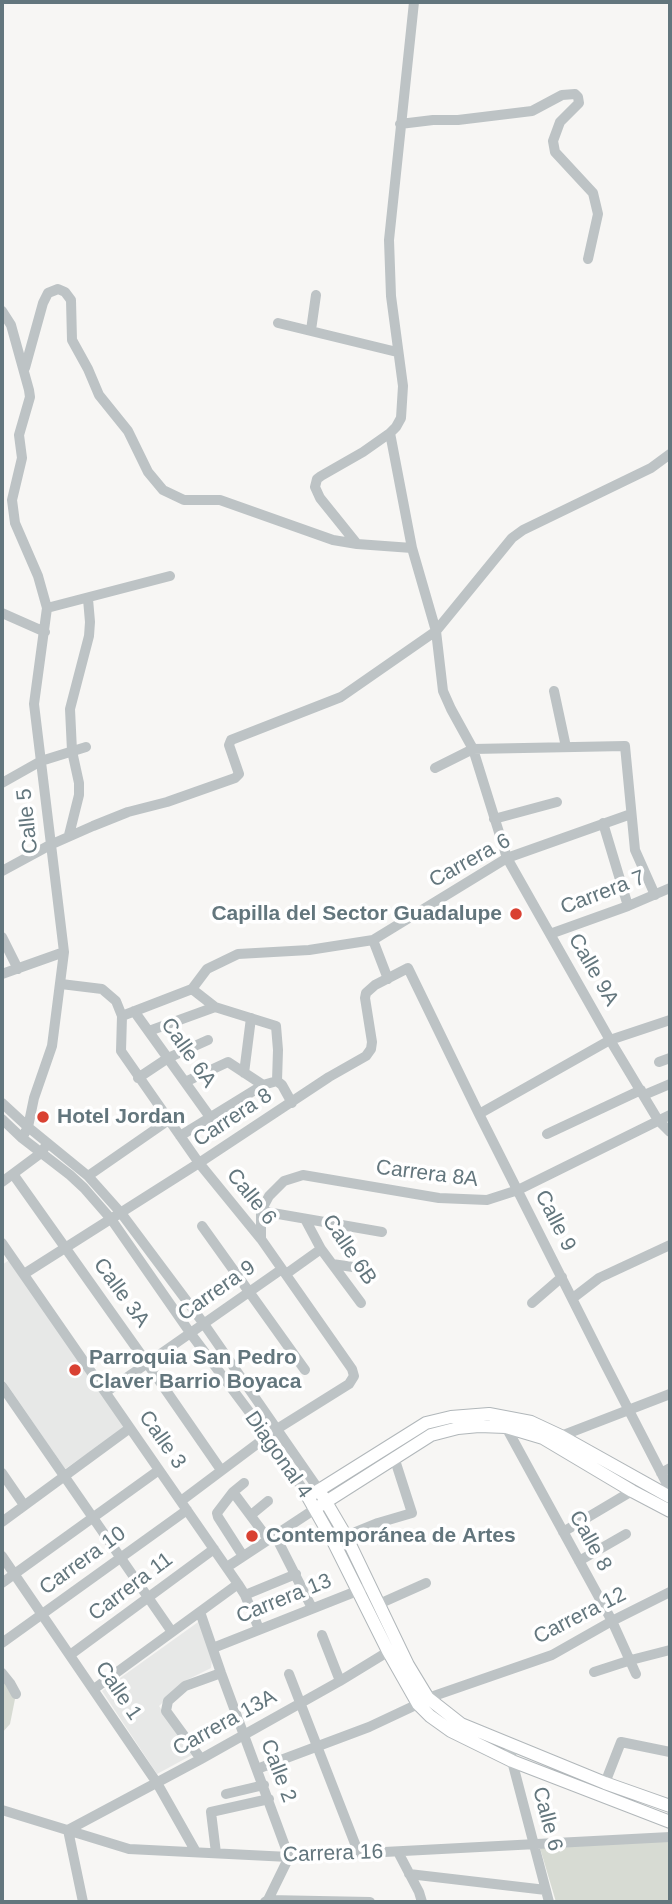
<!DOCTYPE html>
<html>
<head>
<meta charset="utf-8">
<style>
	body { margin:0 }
	#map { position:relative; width:672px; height:1904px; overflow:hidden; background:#f7f6f4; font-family:Helvetica,sans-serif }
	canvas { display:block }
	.frame { position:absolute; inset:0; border:4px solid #63767d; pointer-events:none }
</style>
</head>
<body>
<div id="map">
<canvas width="672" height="1904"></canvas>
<div class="frame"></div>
</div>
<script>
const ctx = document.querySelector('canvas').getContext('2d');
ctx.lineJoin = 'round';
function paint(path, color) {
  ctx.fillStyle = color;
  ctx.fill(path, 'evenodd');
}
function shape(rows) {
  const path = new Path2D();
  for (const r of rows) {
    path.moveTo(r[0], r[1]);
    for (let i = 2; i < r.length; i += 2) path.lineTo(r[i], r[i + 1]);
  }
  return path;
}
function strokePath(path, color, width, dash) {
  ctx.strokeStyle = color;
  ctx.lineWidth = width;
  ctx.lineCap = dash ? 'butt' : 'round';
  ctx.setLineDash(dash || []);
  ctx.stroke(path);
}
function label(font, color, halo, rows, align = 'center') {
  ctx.font = font + ' Helvetica,sans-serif';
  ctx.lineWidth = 7;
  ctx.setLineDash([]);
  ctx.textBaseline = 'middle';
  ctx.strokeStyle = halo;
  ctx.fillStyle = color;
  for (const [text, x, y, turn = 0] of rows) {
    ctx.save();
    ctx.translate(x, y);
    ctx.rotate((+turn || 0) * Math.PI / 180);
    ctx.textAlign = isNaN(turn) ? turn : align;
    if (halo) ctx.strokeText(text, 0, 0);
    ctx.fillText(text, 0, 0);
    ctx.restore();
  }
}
const built = shape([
	[12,1258,126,1427,65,1469,2,1377,2,1265],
	[201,1620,213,1650,211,1668,187,1680,159,1706,192,1755,157,1774,102,1691]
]);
const green = shape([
	[2,1676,16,1694,10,1724,2,1733],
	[670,1840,670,1902,556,1902,540,1848]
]);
const minor = shape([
	[414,2,389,240,391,296,403,386,401,418,396,427,390,433,363,452,321,476,317,479,315,487,320,498,357,544,412,548,436,631,443,691,451,709,473,749,507,858,610,1040,658,1120,670,1132],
	[400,124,433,120,458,120,532,111,562,95,575,94,578,97,579,103,560,122,553,141,555,152,593,193,598,214,588,259],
	[2,311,11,325,29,390,30,397,19,435,22,458,12,500,15,523,38,576,47,608,34,704,64,952,52,1046,34,1098,28,1127,22,1138],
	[278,323,397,352],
	[311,330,316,295],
	[25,368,43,303,48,293,58,289,65,292,71,300,72,340,88,369,99,395,128,431,148,472,163,490,184,500,220,500,333,540,357,544],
	[390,433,412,548],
	[47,608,170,576],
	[2,613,45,632],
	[554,691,566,747],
	[435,768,473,749,625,746,635,850,655,895],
	[2,783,41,761,86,747],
	[494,819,557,802],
	[603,823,628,906],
	[69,835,79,795,79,783,72,751,70,709,89,636,90,622,88,599],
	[2,871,50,845,93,826,128,812,167,802,235,778,239,774,229,745,231,740,341,697,436,631,512,538,523,530,651,468,670,454],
	[550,934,628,906,670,888],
	[2,937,18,969],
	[373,940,388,979],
	[2,974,64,952],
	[61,984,102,989,116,1001,122,1016,121,1051,199,1163,261,1239,352,1369,354,1376,349,1384,277,1429,181,1501],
	[192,989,207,969,238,954,309,950,373,940,507,858,631,814],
	[134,1011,210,1117],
	[122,1016,192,989,215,1007,276,1026,278,1050,277,1081],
	[149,1031,215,1007],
	[659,1062,670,1058],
	[244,1073,251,1018],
	[138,1078,168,1058,208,1040],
	[277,1081,282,1085,292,1103],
	[185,1082,228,1062,263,1085],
	[644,1095,670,1084],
	[2,1103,28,1127,88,1176,121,1213,204,1324,319,1490],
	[479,1114,610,1040,670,1020],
	[2,1119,22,1138,70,1175,84,1188,111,1219,191,1334,268,1437,308,1497],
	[547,1134,641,1090],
	[180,1136,263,1085,277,1081],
	[13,1174,147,1363,221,1470],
	[88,1176,163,1124],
	[2,1182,41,1153,45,1147],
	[261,1211,382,1232],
	[305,1219,321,1249,361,1303],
	[202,1226,305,1370],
	[261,1239,261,1211,269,1196,284,1181,303,1175,439,1198,487,1200,518,1190,670,1115],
	[2,1243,238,1584,245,1595,259,1629],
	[332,1264,360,1268],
	[24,1274,199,1163,329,1077,366,1056,371,1049,372,1042,365,998,366,993,375,985,408,968,479,1114,604,1362,670,1490],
	[286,1274,321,1249],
	[573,1298,599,1278,670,1245],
	[532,1303,562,1277],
	[2,1386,172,1632],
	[106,1392,282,1269],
	[506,1427,612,1621,636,1674],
	[561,1436,670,1394],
	[2,1473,24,1505],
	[661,1473,670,1468],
	[233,1492,268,1539],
	[251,1515,268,1501],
	[2,1522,130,1428],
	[563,1532,632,1491],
	[275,1535,312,1608],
	[346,1536,378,1523,412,1513,394,1457],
	[2,1556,157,1783,196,1852],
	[243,1556,218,1517,217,1513,233,1492,244,1483],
	[579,1561,626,1534],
	[227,1567,315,1509],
	[2,1583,159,1470],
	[245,1595,296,1574],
	[379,1604,426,1583],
	[200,1612,221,1673,289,1857,267,1902],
	[322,1635,340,1681],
	[2,1643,187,1510],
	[213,1648,362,1589],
	[70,1655,214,1549],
	[594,1672,631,1660,670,1650],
	[2,1673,10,1683,16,1694],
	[289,1674,359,1854],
	[94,1689,238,1584],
	[428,1698,552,1655,612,1621,670,1592],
	[510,1746,512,1761,549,1902],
	[201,1759,166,1711,168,1701,185,1686,221,1673],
	[257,1769,369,1727,418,1704],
	[605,1783,621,1742,670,1752],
	[226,1794,264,1785],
	[2,1810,129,1849,289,1857,670,1837],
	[398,1852,419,1892,422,1902],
	[216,1853,211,1812,269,1799],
	[409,1874,546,1890],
	[83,1902,68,1830,201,1759,340,1681,394,1648],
	[265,1902,268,1900,370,1902]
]);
const major = shape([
	[319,1490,346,1536,408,1665,428,1698,461,1724,605,1783,670,1806],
	[670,1497,561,1436,531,1422,489,1414,451,1417,426,1423,308,1497,334,1543,388,1651,418,1704,430,1716,451,1731,512,1761,670,1822],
	[321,1505,431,1435,458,1428,479,1426,506,1427,543,1438,632,1491,670,1511]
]);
const markers = [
	[516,914,7,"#d94132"],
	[43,1117,7,"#d94132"],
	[75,1370,7,"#d94132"],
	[252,1536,7,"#d94132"]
];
const streetNames = [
	["Calle 5",28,821,-96],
	["Carrera 6",470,861,-29],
	["Carrera 7",603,893,-21],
	["Calle 9A",593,970,60],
	["Calle 6A",188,1053,55],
	["Carrera 8",233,1118,-33],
	["Carrera 8A",427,1174,7],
	["Calle 6",251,1197,51],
	["Calle 9",555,1221,63],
	["Calle 6B",349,1250,56],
	["Carrera 9",217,1291,-35],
	["Calle 3A",121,1293,54],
	["Calle 3",162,1440,55],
	["Diagonal 4",278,1455,55],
	["Calle 8",590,1541,61],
	["Carrera 10",83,1561,-36],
	["Carrera 11",131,1587,-37],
	["Carrera 13",284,1599,-22],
	["Carrera 12",580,1616,-27],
	["Calle 1",118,1691,56],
	["Carrera 13A",225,1723,-29],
	["Calle 2",278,1771,69],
	["Calle 6",547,1819,75],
	["Carrera 16",333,1854,-2]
];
const poiNames = [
	["Capilla del Sector Guadalupe",502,914,"right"],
	["Hotel Jordan",57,1117],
	["Parroquia San Pedro",89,1358],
	["Claver Barrio Boyaca",89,1382],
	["Contemporánea de Artes",266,1536]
];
paint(built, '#e7e8e7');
paint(green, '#d7dbd3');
strokePath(major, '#b1b7ba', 14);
strokePath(minor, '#bdc3c5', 10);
strokePath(major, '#fff', 12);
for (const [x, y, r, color] of markers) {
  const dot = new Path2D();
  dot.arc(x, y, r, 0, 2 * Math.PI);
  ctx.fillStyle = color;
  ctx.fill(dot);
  strokePath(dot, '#fff', 2.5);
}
label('21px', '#63767d', '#fff', streetNames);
label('bold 21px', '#63767d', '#fff', poiNames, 'left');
</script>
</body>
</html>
